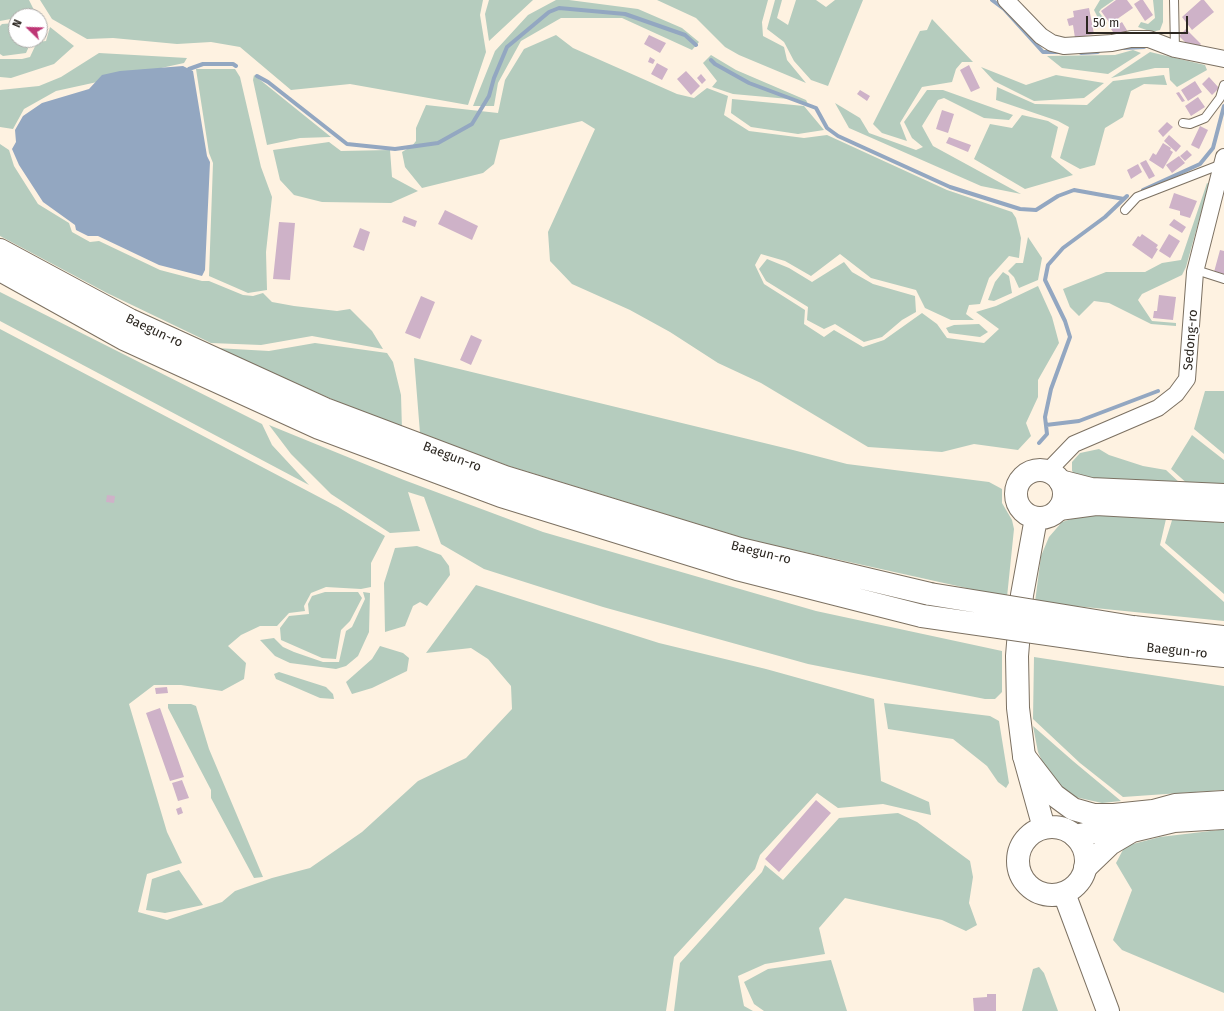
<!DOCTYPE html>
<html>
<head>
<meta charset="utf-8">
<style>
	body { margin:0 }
	#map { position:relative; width:1224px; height:1011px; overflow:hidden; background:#fef2e1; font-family:"Fira Sans",sans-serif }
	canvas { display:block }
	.north { position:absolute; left:8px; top:8px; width:40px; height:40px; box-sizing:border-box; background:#fff; border:1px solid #aba9a6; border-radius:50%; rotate:293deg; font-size:11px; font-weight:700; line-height:16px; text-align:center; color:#2c2721 }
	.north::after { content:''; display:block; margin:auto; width:14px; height:18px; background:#be3675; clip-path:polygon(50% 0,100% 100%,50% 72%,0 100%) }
	.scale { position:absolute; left:1086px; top:16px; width:102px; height:18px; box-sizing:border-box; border:2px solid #2c2721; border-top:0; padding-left:5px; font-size:12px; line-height:14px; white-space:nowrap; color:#2c2721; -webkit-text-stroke:3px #fff; paint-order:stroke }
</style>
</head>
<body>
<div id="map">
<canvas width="1224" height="1011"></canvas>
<div class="north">N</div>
<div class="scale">50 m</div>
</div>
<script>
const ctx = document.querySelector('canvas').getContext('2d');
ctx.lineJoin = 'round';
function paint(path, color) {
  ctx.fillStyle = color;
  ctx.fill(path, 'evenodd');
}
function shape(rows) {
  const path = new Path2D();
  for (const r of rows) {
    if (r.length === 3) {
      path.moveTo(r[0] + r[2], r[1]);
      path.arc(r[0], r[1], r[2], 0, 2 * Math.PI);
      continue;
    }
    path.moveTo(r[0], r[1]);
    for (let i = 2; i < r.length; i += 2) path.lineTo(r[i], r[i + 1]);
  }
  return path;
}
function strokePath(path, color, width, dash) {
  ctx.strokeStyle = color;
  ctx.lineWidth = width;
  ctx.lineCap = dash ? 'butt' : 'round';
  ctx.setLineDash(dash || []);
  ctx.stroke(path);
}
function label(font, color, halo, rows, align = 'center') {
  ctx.font = font + ' "Fira Sans",sans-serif';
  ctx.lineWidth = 3.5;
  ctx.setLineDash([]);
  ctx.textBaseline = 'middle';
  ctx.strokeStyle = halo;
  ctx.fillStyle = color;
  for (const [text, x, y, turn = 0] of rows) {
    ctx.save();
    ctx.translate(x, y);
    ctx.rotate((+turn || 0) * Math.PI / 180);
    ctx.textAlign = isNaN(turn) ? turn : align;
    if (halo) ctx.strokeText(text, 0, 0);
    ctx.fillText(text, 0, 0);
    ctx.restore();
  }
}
const green = shape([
	[0,0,29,0,34,10,16,16,16,18,0,21],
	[40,0,483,0,480,15,486,52,468,105,350,84,291,90,240,47,211,42,177,44,113,38,87,39,52,19],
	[489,0,533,0,489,41,485,14],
	[556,0,569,0,638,9,682,28,699,42,692,50,622,18,561,18,521,41,498,83,494,106,473,106,495,51,528,15],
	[657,0,768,0,762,22,763,36,784,47,787,60,806,83,739,55,725,47,696,18],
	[775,0,782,0,777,18,788,25,796,0,816,0,826,7,835,0,863,0,828,86,811,80,794,61,784,42,767,29],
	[1100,0,1114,0,1101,9,1099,12,1107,23,1103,28,1094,10],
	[1153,0,1163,0,1163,22,1160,30,1152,32,1138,27,1141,22,1148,24,1155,18],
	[40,19,46,24,43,37,40,38],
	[932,19,973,62,962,62,956,69,952,82,922,87,900,123,907,141,882,133,873,124,920,31,927,30],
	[16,23,16,40,32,40,26,53,3,56,0,54,0,26,2,24],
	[50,27,74,46,54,64,11,78,0,77,0,59,22,59,30,57,37,42,46,41],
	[556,35,573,48,677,94,694,98,707,88,728,96,724,115,749,131,804,138,827,135,947,190,1012,212,1016,218,1021,238,1019,258,1009,256,989,278,980,304,969,305,966,314,974,320,951,320,925,308,916,290,871,278,840,254,811,276,785,261,761,254,755,265,764,284,805,310,804,324,824,337,834,330,863,347,884,340,922,313,937,324,947,338,984,343,999,329,976,312,996,306,1038,286,1052,317,1059,343,1038,380,1038,397,1026,423,1031,436,1018,450,974,444,942,452,868,447,761,383,718,363,670,332,630,310,572,284,550,261,548,232,595,129,582,121,500,140,494,164,483,173,422,188,405,167,402,152,412,146,416,141,416,128,426,105,498,113,505,80,524,49],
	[1133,50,1141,53,1108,74,1062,68,1047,56,1115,55],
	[1150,52,1205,65,1207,70,1177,87,1170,80,1169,68,1155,68,1111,78],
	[99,53,187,58,184,63,56,91,24,109,13,129,0,127,0,90,39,86,61,77],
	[711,55,736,70,806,100,808,104,789,99,733,94,712,87,717,81,703,63],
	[981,67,1026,85,1056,75,1104,83,1084,98,1034,101,994,81],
	[196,69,235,69,240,77,261,167,272,197,266,252,267,290,248,293,209,276,213,163,209,153],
	[254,75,331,137,300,138,267,145,253,80],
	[1164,75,1167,85,1144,84,1131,91,1123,117,1105,128,1095,165,1080,169,1060,158,1069,127,1058,121,996,100,997,87,1035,104,1087,105,1113,81],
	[927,90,943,90,1013,115,1009,120,984,118,944,98,938,100,922,126,933,146,1021,194,981,186,849,128,835,103,860,118,869,133,916,150,923,147,912,138,904,122],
	[732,99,804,106,824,130,798,134,751,127,731,113],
	[1022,115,1048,121,1058,127,1051,157,1073,175,1025,189,974,159,990,124,1012,128],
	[329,142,341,151,390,150,392,177,418,191,391,203,322,202,294,195,280,180,273,150],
	[0,144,9,150,14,166,38,204,69,223,72,232,90,242,99,241,160,270,202,281,209,281,243,295,253,296,263,293,272,302,294,306,337,311,350,309,372,331,383,349,312,336,261,345,211,343,107,293,0,236],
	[1207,183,1209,184,1186,267,1182,275,1142,294,1138,300,1152,321,1176,323,1176,326,1151,324,1109,303,1094,301,1079,316,1070,307,1063,289,1106,272,1145,272,1162,263,1181,260],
	[1028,237,1042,258,1038,280,1019,288,1014,277,1008,271,1016,263,1023,263],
	[767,259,789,268,812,282,844,262,852,272,873,284,915,296,916,312,902,320,882,337,864,342,835,324,824,329,807,320,808,307,766,281,759,269],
	[1003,272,1009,276,1012,293,994,301,988,300,995,282],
	[0,292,262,424,272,445,309,485,0,321],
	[979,324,988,332,980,337,949,333,946,328,954,325],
	[0,329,338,507,385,536,371,563,371,587,361,589,326,587,311,593,304,606,305,611,289,613,277,626,260,626,241,635,228,646,246,663,244,679,222,691,181,685,154,685,129,704,167,832,182,863,147,874,138,912,167,920,222,902,235,891,272,878,310,868,362,832,418,781,466,758,512,709,511,686,488,659,471,648,426,653,476,585,659,643,766,669,874,699,881,781,929,802,931,815,883,804,838,808,817,793,760,855,755,869,674,957,666,1011,0,1011],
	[315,343,387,353,393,362,401,395,402,430,216,348,269,351],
	[414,358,793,450,847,464,989,482,1002,489,1002,503,1012,520,1014,529,1007,597,750,540,509,466,420,433],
	[1205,391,1224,391,1224,454,1194,429],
	[269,425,404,480,543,532,816,611,1002,651,1002,692,995,699,985,699,808,664,603,607,484,569,441,544,424,497,408,492,420,531,390,533,331,494,291,454],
	[1192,435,1224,460,1224,488,1190,486,1171,469],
	[1099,449,1109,455,1143,466,1166,470,1181,484,1080,479,1072,471,1072,462,1080,453],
	[1087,514,1166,519,1160,545,1224,602,1224,621,1035,602,1041,556,1049,537,1062,522],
	[1173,517,1224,520,1224,594,1165,543],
	[417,546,441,555,449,566,450,575,427,606,420,602,413,606,405,626,385,632,384,583,395,548],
	[325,592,358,592,362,598,350,621,341,630,336,659,322,658,281,640,280,628,289,616,309,614,308,604,312,596],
	[363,592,370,593,369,632,358,656,346,666,336,669,290,663,275,656,260,640,274,638,283,647,294,652,323,662,339,662,346,631,352,627,365,599],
	[380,646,403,653,409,658,407,671,372,688,352,694,346,682,372,659],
	[1034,657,1224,686,1224,790,1123,797,1080,763,1033,719],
	[279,672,326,687,333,694,334,699,320,698,276,679,274,674],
	[884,703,990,716,999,721,1009,783,1006,788,998,782,987,766,953,739,888,729],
	[168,704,191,704,196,706,209,749,263,877,254,878,211,798,211,790,168,708],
	[1033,726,1073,761,1121,801,1102,803,1075,797,1058,784,1044,765,1038,752],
	[898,813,917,822,970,861,973,877,969,903,977,925,966,931,942,920,845,898,819,928,825,954,765,964,738,976,744,1006,753,1011,674,1011,680,963,762,872,765,865,783,880,839,818],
	[1219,830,1224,830,1224,993,1122,950,1113,940,1132,890,1116,863,1125,846,1160,837],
	[179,870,203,905,165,913,146,910,152,879],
	[831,960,847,1011,764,1011,754,1004,744,982,768,969],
	[1039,967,1044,973,1058,1011,1022,1011,1033,969]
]);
const water = shape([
	[183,66,193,71,207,156,210,162,205,270,202,276,159,265,98,236,88,236,76,230,75,225,43,202,19,165,12,149,16,142,15,130,23,116,42,103,89,89,102,75,120,71]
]);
const stream = shape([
	[992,0,1004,9,1043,52,1060,52],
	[1124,48,1144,47],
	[1081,53,1098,52],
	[711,60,715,64,749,83,816,108,827,128,838,136,950,187,1020,209,1036,210,1058,196,1074,190,1124,199],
	[189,69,203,64,233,64,236,66],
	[257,76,268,82,347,144,395,149,438,143,472,124,489,96,494,78,507,47,549,12,559,8,625,14,685,35,696,45],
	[1143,190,1200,164,1213,148,1224,106],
	[1046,425,1079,421,1158,391],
	[1039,443,1047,434,1045,417,1051,389,1070,337,1065,321,1045,280,1048,265,1063,248,1105,217,1127,196]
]);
const building = shape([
	[1116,0,1127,0,1133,8,1113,22,1112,19,1109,22,1101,11],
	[1140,0,1143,0,1153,15,1145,21,1134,4],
	[1201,0,1204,0,1214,12,1192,30,1182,17],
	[1089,8,1094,34,1075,38,1073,25,1069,26,1067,19,1074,17,1073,11],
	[1122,22,1128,32,1117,38,1111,29],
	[1186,29,1201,44,1194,51,1179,36],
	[649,35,666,43,660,53,644,44],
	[650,57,655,60,653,64,648,62],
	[657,63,668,69,662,80,651,74],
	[969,65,980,88,971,92,960,70],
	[686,71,700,86,691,95,677,79],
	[701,74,706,80,702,84,697,78],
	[1209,77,1219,88,1212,95,1202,84],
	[1195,81,1202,92,1188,101,1181,90],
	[860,90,870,96,867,101,857,94],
	[1179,92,1185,101,1182,102,1176,93],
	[1198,97,1205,107,1191,116,1185,106],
	[942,110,954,114,948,133,936,129],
	[1167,122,1173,127,1163,137,1158,131],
	[1200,126,1208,130,1199,149,1191,145],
	[1169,135,1181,146,1176,152,1164,141],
	[949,137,971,145,968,152,946,143],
	[1163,143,1171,148,1170,150,1173,152,1163,169,1149,160,1153,153,1156,155],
	[1187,150,1192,155,1185,161,1180,156],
	[1179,156,1185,163,1172,173,1166,165],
	[1146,160,1155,176,1149,179,1140,163],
	[1138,164,1142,172,1131,179,1127,170],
	[1174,193,1197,201,1190,218,1180,215,1180,211,1169,208],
	[445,210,478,226,472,240,438,224],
	[404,216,417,221,415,227,402,222],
	[1174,219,1186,227,1182,233,1169,225],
	[279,222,295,223,290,280,273,279],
	[360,228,370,232,364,251,353,247],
	[1142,234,1158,245,1156,248,1158,249,1152,259,1132,245,1138,236,1140,237],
	[1169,234,1180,241,1170,258,1159,251],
	[1220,250,1224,251,1224,275,1214,272],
	[1159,295,1176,297,1173,320,1153,318,1154,311,1157,311],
	[421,296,435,302,420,339,405,333],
	[471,335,482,340,471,365,460,360],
	[107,495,115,496,114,503,106,502],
	[167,687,168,693,156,694,155,688],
	[160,708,184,777,170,781,146,713],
	[182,780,189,798,178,801,172,783],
	[816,800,831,813,779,872,765,859],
	[181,807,183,813,178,815,176,809],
	[987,994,996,994,996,1011,974,1011,973,998,987,997]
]);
const lane = shape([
	[1174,0,1175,49],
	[1183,123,1190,124,1205,118,1220,98,1224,85],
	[1125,210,1137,197,1222,164],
	[1196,270,1224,279]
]);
const street = shape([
	[1006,0,1041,36,1052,43,1064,46,1112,43,1131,39,1149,39,1175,49,1224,59],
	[1048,471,1074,444,1158,408,1176,394,1187,379,1195,272,1224,157]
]);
const secondary = shape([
	[1040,494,24],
	[1036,518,1022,595,1017,656,1018,708,1024,756,1044,828],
	[1052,861,34],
	[1064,893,1108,1011]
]);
const highway = shape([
	[0,250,130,320,325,409,505,477,740,549,930,594],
	[0,270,124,339,319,428,501,496,737,569,922,616],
	[1060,481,1091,489,1224,495],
	[1059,509,1096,504,1224,511],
	[1133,627,1224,637],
	[1131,646,1224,656],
	[1024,756,1054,795,1073,809,1094,815,1114,815,1153,811],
	[1075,836,1099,831,1153,811,1175,805,1224,802],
	[1085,868,1110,844,1132,831,1174,821,1224,818]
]);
const highwayBridge = shape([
	[930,594,1133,627],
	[922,616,1131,646]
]);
const streetNames = [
	["Baegun-ro",154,331,25],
	["Sedong-ro",1191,340,-85],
	["Baegun-ro",452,457,21],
	["Baegun-ro",761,553,14],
	["Baegun-ro",1177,651,6]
];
paint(green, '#b5ccbe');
paint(water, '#93a7c1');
strokePath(stream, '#93a7c1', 4);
paint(building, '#ceb2c8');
strokePath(lane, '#7c7162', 10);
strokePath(street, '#7c7162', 18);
strokePath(secondary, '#7c7162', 24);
strokePath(highway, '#7c7162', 24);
strokePath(lane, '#fff', 8);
strokePath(street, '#fff', 16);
strokePath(secondary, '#fff', 22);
strokePath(highway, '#fff', 22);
strokePath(highwayBridge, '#7c7162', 24, []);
strokePath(highwayBridge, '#fff', 22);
label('13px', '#2c2721', '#fff', streetNames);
</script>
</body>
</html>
